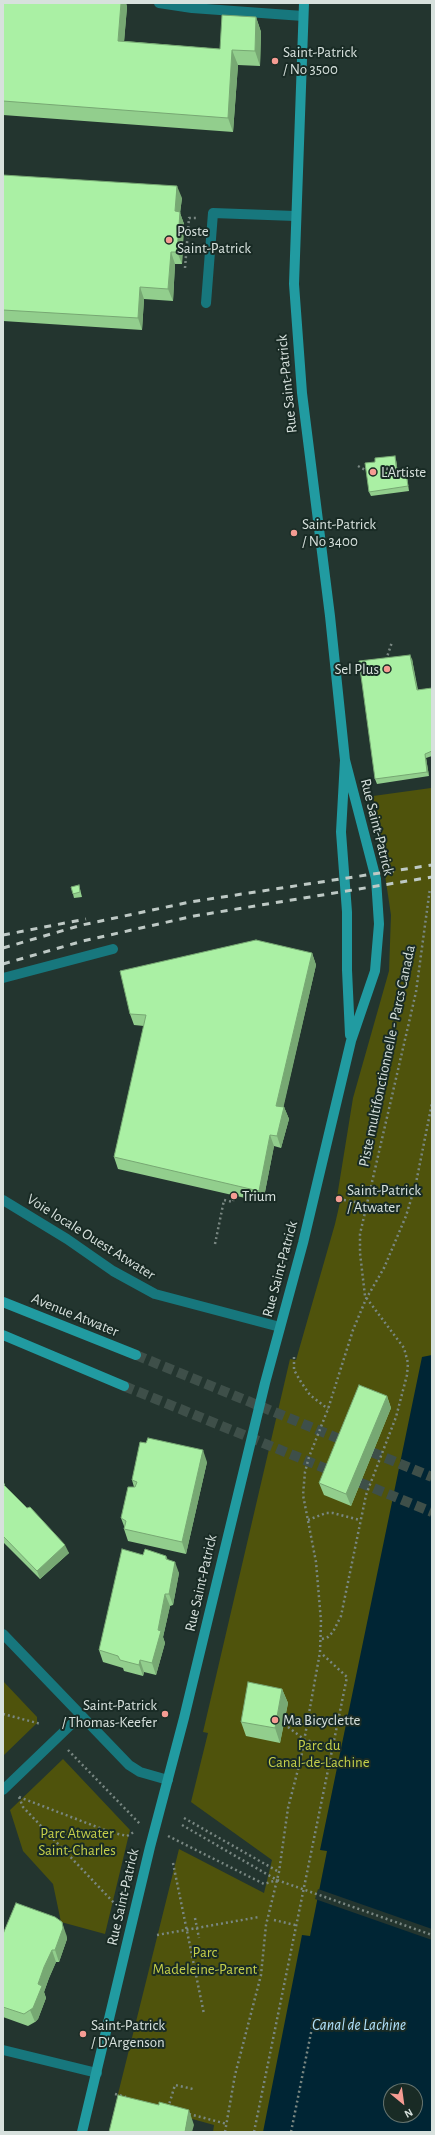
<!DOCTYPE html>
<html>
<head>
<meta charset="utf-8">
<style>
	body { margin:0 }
	#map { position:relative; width:435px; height:2135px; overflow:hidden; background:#23352f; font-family:"Alegreya Sans",sans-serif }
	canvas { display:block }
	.frame { position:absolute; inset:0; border:4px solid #d7e1dd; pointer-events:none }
	.north { position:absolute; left:383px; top:2083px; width:40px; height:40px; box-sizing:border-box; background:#192b25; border:1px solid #65746f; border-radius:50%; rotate:151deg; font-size:11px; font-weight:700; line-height:16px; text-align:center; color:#d7e1dd }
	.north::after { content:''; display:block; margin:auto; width:14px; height:18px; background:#f59c93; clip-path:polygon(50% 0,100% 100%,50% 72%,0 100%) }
</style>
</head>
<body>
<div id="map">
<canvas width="435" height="2135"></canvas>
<div class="frame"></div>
<div class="north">N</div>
</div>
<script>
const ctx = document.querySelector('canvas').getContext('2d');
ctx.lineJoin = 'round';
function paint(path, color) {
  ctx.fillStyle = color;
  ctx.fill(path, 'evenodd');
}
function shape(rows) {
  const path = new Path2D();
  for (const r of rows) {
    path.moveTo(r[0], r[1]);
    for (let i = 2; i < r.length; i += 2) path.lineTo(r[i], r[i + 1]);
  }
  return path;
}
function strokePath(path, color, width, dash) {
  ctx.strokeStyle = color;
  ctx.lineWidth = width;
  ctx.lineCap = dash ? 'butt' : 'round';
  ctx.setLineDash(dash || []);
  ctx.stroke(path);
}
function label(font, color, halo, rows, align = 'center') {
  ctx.font = font + ' "Alegreya Sans",sans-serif';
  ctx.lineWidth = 4;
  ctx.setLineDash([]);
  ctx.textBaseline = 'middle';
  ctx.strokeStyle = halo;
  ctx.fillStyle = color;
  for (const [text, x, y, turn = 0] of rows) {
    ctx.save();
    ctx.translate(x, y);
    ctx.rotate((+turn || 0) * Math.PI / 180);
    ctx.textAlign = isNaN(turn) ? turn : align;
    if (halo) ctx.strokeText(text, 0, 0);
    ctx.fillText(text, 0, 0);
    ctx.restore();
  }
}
const green = shape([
	[432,775,432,2132,213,2132,214,2125,117,2098,179,1849,264,1893,272,1860,191,1802,208,1733,203,1732,290,1359,296,1360,335,1224,341,1198,337,1197,353,1098,389,971,391,915,373,796,431,788],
	[391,2091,415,2091,415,2115,391,2115],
	[3,1681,37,1717,37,1723,3,1756],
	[63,1759,130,1830,105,1934,61,1922,53,1884,23,1851,10,1810]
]);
const water = shape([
	[432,1355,432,2132,263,2132,302,1935,310,1936,327,1851,320,1850,422,1357],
	[391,2091,415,2091,415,2115,391,2115]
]);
const pier = shape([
	[318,1889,432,1929,432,1940,315,1899]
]);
const secondaryTunnel = shape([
	[136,1355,432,1477],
	[124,1386,432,1512]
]);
const path = shape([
	[185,268,189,218,197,218],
	[358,466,367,471],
	[386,660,392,642],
	[339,1199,366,1204],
	[215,1244,224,1200,233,1202,234,1196],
	[294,1357,294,1370,301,1382,310,1395,328,1409],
	[308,1520,326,1513,333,1513,360,1520],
	[322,1639,328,1637,333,1632,341,1616,366,1495,396,1417,407,1375,408,1363,404,1348,365,1296,360,1253,360,1234,416,992,430,888],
	[3,1714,41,1724],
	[284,1724,305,1740,333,1746],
	[68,1750,140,1824],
	[19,1797,23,1807,116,1905],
	[19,1797,110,1832,127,1836,134,1832],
	[184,1818,279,1872],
	[182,1825,277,1880,432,1935],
	[168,1836,264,1884,277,1880],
	[173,1863,204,2014],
	[195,1918,199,1938],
	[274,1920,295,1925],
	[157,1935,259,1917],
	[115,2094,126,2097],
	[168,2108,175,2085,193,2089],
	[189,2114,227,2124],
	[225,2132,235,2075,261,1975,266,1925,279,1872,288,1808,301,1758,320,1652,321,1621,316,1562,303,1495,305,1472,309,1457,328,1409,353,1330,366,1299,384,1268,406,1216,416,1183,432,1103],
	[254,2132,347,1677,321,1653],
	[291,2132,314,2018]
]);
const service = shape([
	[159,3,192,8,303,16],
	[206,303,213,213,295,216],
	[3,978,113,949]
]);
const minor = shape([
	[3,1790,80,1716]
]);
const tertiary = shape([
	[3,1200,67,1239,113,1271,155,1294,280,1327],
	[3,1634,129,1765,140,1772,168,1780],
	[3,2050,97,2073]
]);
const secondary = shape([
	[304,3,294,284,302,393,330,616,345,760,341,832,347,912,347,970,350,1035],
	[3,1302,136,1355],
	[3,1335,124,1386],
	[82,2132,150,1847,184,1718,265,1383,303,1243,351,1041,375,971,379,924,376,879,345,760]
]);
const rail = shape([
	[3,935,86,919],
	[3,948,82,925,190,902,432,865],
	[3,964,83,941,194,916,432,877]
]);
const wall = shape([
	[3,3,126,3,127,7,124,41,220,49,256,17,261,32,260,66,238,65,233,132,3,115],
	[3,175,182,198,180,213,184,224,182,264,175,264,173,301,144,299,142,330,3,321],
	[396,460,398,474,406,473,407,477,409,491,371,496,369,492],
	[412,659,418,690,432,688,432,756,426,758,429,776,377,784,375,779],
	[79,885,82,897,74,898,73,894],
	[312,953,316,965,283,1107,284,1107,289,1119,281,1148,274,1146,263,1202,118,1169,114,1157,144,1026,134,1025,130,1014],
	[387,1396,391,1408,351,1506,324,1495,319,1483],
	[207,1462,186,1554,128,1541,124,1529,124,1526,121,1518,134,1487,132,1480],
	[3,1480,5,1485,4,1485,69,1553,40,1579,3,1542],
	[143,1555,166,1556,168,1560,179,1573,173,1605,170,1606,163,1637,165,1643,156,1675,144,1672,143,1676,124,1671,123,1668,103,1662,99,1650],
	[282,1689,288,1703,280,1743,246,1736,241,1722],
	[3,1934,66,1934,67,1939,59,1962,56,1962,49,1978,44,1992,46,1998,38,2019,35,2022,28,2026,3,2017]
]);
const shadedWall = shape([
	[121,3,126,3,127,7,123,55,118,41],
	[256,17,261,32,260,66,255,51],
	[232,50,238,65,233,132,228,118],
	[177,186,182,198,180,213,184,224,182,264,177,252,175,211],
	[171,252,175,264,173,301,168,289],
	[140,287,144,299,142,330,138,318],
	[395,456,396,460,399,479,397,474],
	[410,655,412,659,418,695],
	[425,754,426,758,429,776,427,772],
	[312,953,316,965,281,1118,276,1106],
	[284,1107,289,1119,281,1148,277,1136],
	[270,1135,274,1146,263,1202,259,1191],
	[387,1396,391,1408,351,1506,346,1494],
	[203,1450,207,1462,186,1554,182,1542],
	[65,1545,69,1553,40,1579,37,1571],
	[175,1562,179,1573,173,1605,169,1594],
	[165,1594,170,1606,163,1637,165,1643,156,1675,152,1663,158,1630],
	[140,1660,144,1672,143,1676,139,1665],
	[282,1689,288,1703,280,1743,275,1728],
	[62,1922,66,1934,67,1939,59,1962,55,1950],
	[52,1950,56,1962,49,1978,44,1992,46,1998,38,2019,35,2022,30,2010,38,1984,44,1967],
	[189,2110,194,2125,192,2132,185,2132]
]);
const building = shape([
	[3,3,121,3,118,41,220,49,222,15,256,17,255,51,232,50,228,118,3,101,3,3],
	[3,175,177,186,175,211,180,212,177,252,171,252,168,289,140,287,138,318,3,310,3,175],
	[395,456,397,474,406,473,408,486,369,492,365,463,375,462,375,458,395,456],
	[410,655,417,690,432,688,432,751,425,754,427,772,375,779,359,661,410,655],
	[79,885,80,892,73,894,71,887,79,885],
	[256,940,312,953,276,1106,284,1107,277,1136,270,1135,259,1191,114,1157,146,1015,130,1014,120,971,256,940],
	[359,1385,387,1396,346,1494,319,1483,359,1385],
	[148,1438,203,1450,182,1542,124,1529,126,1521,121,1518,128,1487,135,1487,137,1482,132,1480,140,1442,146,1443,148,1438],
	[3,1484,27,1508,30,1507,65,1545,37,1571,3,1536,3,1484],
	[122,1549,143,1555,145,1549,166,1556,166,1559,175,1562,169,1594,165,1594,158,1630,161,1631,152,1663,140,1660,139,1665,120,1660,118,1656,99,1650,122,1549],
	[248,1682,282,1689,275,1728,241,1722,248,1682],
	[16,1903,55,1917,62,1922,63,1928,55,1950,52,1950,44,1967,38,1984,42,1986,33,2008,24,2014,3,2007,3,1934,16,1903],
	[118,2095,159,2105,159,2102,189,2110,185,2132,109,2132,118,2095]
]);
const markers = [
	[275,61,4,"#f59c93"],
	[169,240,4,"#f59c93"],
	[373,472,4,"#f59c93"],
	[294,533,4,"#f59c93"],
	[387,669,4,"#f59c93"],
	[234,1196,4,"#f59c93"],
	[339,1199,4,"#f59c93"],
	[165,1714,4,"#f59c93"],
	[275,1720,4,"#f59c93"],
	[83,2034,4,"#f59c93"]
];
const poiNames = [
	["Saint-Patrick",283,52],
	["/ No 3500",283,69],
	["Poste",177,231],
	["Saint-Patrick",177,248],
	["L'Artiste",381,472],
	["Saint-Patrick",302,524],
	["/ No 3400",302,541],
	["Sel Plus",379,669,"right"],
	["Saint-Patrick",347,1190],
	["/ Atwater",347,1207],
	["Trium",242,1196],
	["Saint-Patrick",157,1705,"right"],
	["/ Thomas-Keefer",157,1722,"right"],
	["Ma Bicyclette",283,1720],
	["Saint-Patrick",91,2025],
	["/ D'Argenson",91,2042]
];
const streetNames = [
	["Rue Saint-Patrick",287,384,-96],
	["Rue Saint-Patrick",377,827,76],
	["Piste multifonctionnelle - Parcs Canada",387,1056,-78],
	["Voie locale Ouest Atwater",91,1237,32],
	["Rue Saint-Patrick",280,1269,-75],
	["Avenue Atwater",75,1315,22],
	["Rue Saint-Patrick",201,1583,-77],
	["Rue Saint-Patrick",123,1897,-77]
];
const parkNames = [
	["Parc du",319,1745],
	["Canal-de-Lachine",319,1762],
	["Parc Atwater",77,1833],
	["Saint-Charles",77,1850],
	["Parc",205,1952],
	["Madeleine-Parent",205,1969]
];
const waterNames = [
	["Canal de Lachine",359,2025]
];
paint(green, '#4f530c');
paint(water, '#002534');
paint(pier, '#23352f');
strokePath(secondaryTunnel, '#3e4f49', 10, [10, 5]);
strokePath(path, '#798782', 2.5, [2, 3]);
strokePath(service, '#17777d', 10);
strokePath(minor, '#17777d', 10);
strokePath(tertiary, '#17777d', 10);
strokePath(secondary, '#219ba1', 10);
strokePath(rail, '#bec9c5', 3, [7, 7]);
paint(wall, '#92ce8d');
paint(shadedWall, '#77a873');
paint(building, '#aaf0a4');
strokePath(building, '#77a873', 1);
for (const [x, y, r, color] of markers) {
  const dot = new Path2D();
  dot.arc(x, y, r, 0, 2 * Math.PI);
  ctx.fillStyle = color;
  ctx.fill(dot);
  strokePath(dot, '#192b25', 1.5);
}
label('15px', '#d7e1dd', '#192b25', poiNames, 'left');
label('15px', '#d7e1dd', '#192b25', streetNames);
label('15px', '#c5cf4a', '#192b25', parkNames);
label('italic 16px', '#b1e2fb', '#192b25', waterNames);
</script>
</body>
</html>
